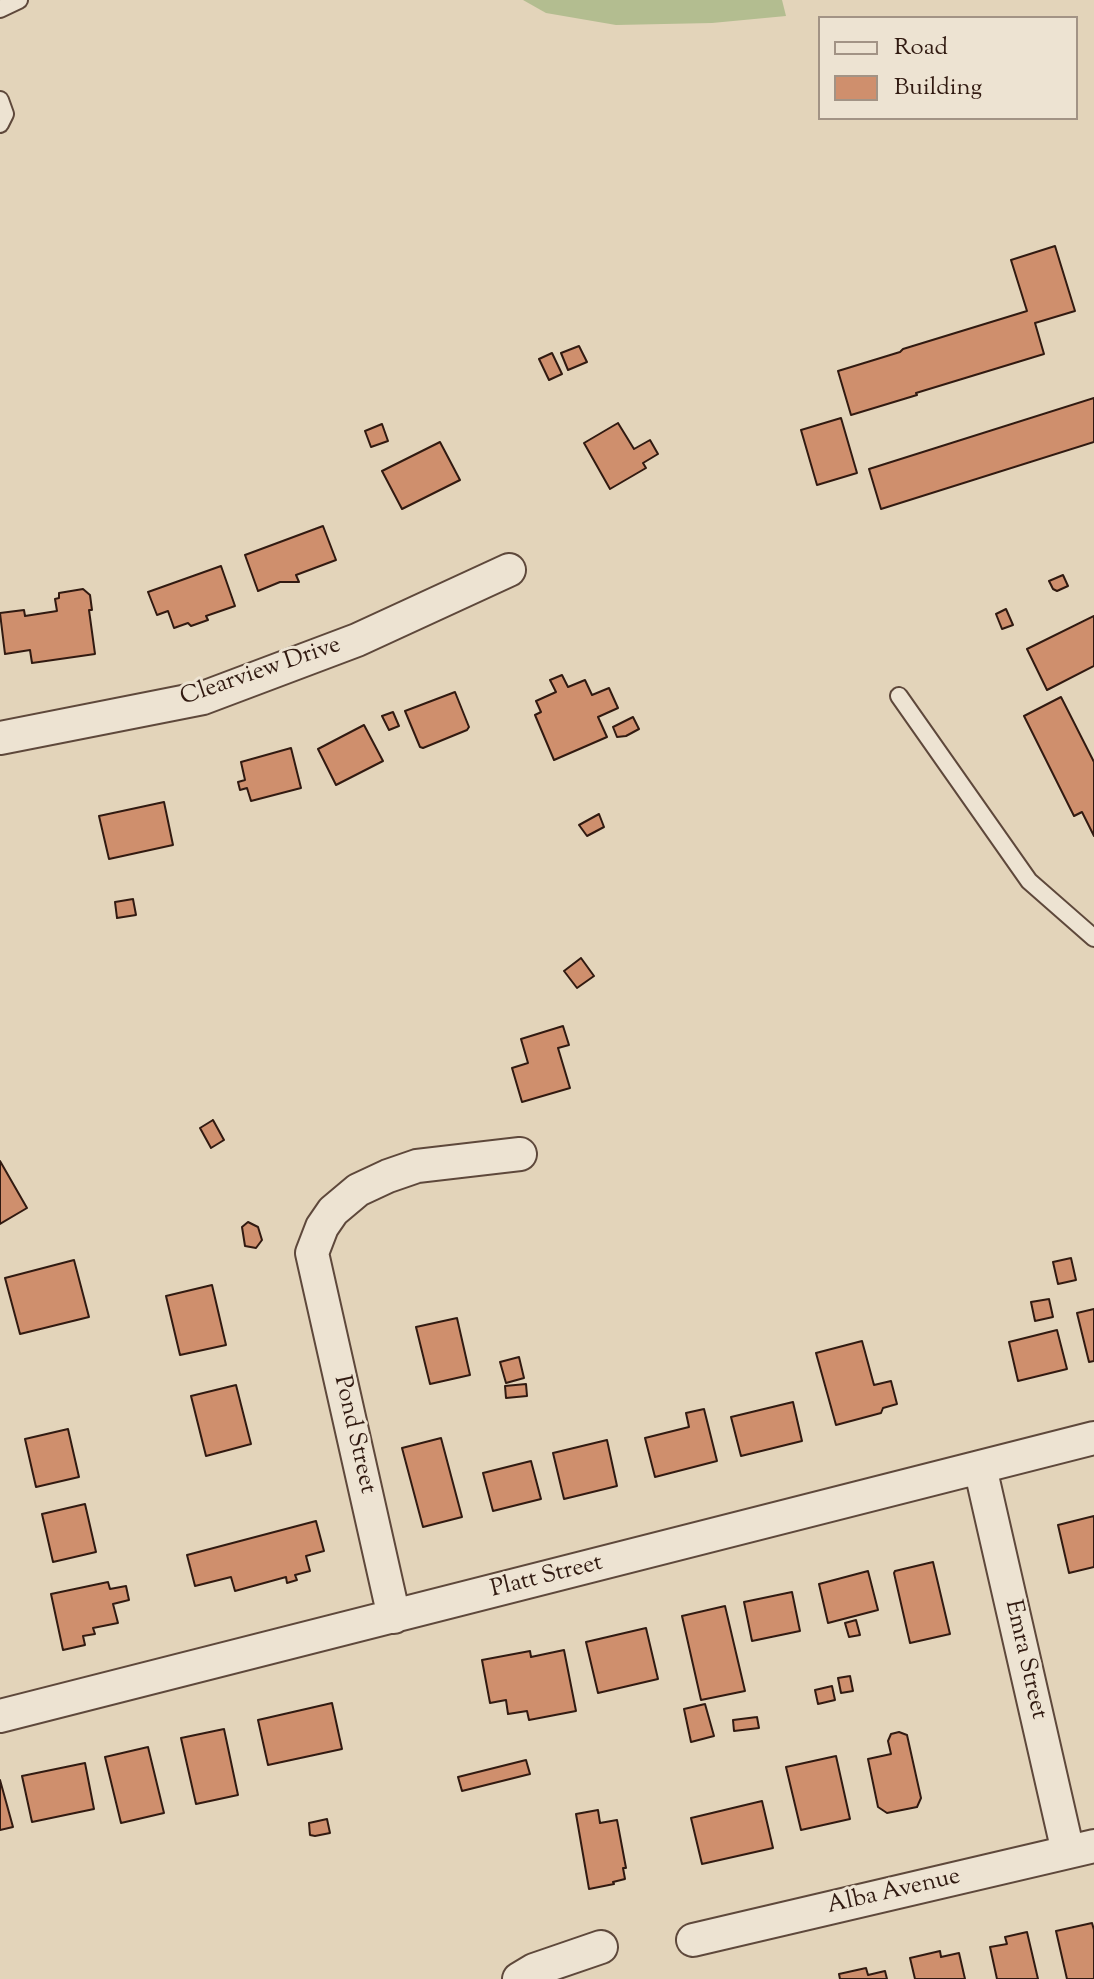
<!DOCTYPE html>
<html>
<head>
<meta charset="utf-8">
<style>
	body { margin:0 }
	#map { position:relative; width:1094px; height:1979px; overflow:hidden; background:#e3d4ba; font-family:"Sorts Mill Goudy",serif }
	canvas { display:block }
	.legend { position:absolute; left:818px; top:16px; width:260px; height:104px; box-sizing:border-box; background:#ede3d2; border:2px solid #a29385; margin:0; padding:10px 14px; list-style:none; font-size:24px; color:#311a11 }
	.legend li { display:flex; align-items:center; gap:16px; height:40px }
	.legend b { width:40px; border:2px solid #a29385 }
</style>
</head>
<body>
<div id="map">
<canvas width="1094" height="1979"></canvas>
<ul class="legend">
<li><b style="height:10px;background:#ede3d2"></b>Road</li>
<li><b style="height:22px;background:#cf8f6d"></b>Building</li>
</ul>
</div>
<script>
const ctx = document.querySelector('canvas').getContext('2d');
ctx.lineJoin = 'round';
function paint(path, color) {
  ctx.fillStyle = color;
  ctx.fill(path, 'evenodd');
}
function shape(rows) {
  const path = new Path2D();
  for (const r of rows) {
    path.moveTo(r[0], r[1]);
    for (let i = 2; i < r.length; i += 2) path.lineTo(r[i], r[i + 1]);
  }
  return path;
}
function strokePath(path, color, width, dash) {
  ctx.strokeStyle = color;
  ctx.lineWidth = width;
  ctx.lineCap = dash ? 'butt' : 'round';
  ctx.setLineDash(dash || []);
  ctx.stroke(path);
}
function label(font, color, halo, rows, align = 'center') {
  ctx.font = font + ' "Sorts Mill Goudy",serif';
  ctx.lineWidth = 6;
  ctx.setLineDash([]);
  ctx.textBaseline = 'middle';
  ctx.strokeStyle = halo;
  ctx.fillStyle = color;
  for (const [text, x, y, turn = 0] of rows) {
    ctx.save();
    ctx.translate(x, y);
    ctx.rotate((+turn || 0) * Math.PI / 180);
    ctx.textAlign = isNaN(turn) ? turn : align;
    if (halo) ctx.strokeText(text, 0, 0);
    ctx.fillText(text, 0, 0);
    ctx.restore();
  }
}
const green = shape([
	[523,0,782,0,786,16,712,23,616,25,546,13]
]);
const building = shape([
	[1055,246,1075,311,1035,323,1044,354,916,393,917,395,851,415,838,371,900,352,903,349,1027,311,1011,260,1055,246],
	[579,346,587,362,568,370,561,353,579,346],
	[552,353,562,374,549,380,539,359,552,353],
	[1094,398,1094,442,881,509,869,469,1094,398],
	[841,418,857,473,817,485,801,430,841,418],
	[618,423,634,449,650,440,658,454,643,463,646,468,610,489,584,443,618,423],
	[382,424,388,441,371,447,365,431,382,424],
	[440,442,460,480,402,509,382,471,440,442],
	[323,526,336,560,296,575,299,582,280,582,258,591,245,555,323,526],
	[221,566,235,606,206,616,208,620,191,626,188,623,174,628,168,611,157,615,148,592,221,566],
	[1063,575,1068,586,1057,591,1053,589,1049,581,1063,575],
	[83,589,90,595,92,610,89,610,95,654,32,663,30,650,5,654,0,613,24,610,25,616,57,611,55,599,59,598,59,593,83,589],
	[1006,609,1013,625,1002,629,996,614,1006,609],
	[1094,616,1094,666,1047,690,1027,649,1094,616],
	[562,675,568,687,585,680,592,695,609,688,618,708,598,717,607,737,554,760,535,715,541,712,536,701,556,692,550,680,562,675],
	[455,692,469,727,467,730,423,748,420,747,405,711,455,692],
	[1061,697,1094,762,1094,836,1082,812,1074,816,1024,716,1061,697],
	[393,712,399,726,389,730,382,716,393,712],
	[633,717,639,729,626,736,617,737,613,727,633,717],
	[364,725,383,761,336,785,318,749,364,725],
	[291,748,301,788,251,801,247,788,240,790,238,782,245,780,241,762,291,748],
	[164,802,173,845,109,859,99,816,164,802],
	[599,814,604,827,587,836,579,825,599,814],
	[133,899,136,915,117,918,115,902,133,899],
	[581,958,594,976,577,988,564,971,581,958],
	[563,1026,569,1045,558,1048,570,1088,522,1102,512,1068,528,1063,521,1039,563,1026],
	[213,1120,224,1140,211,1148,200,1128,213,1120],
	[0,1161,27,1208,0,1224,0,1161],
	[248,1222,258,1227,262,1240,256,1248,245,1246,242,1227,248,1222],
	[1071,1258,1076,1280,1058,1284,1053,1262,1071,1258],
	[74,1260,89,1317,20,1334,5,1278,74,1260],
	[212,1285,226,1345,180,1355,166,1296,212,1285],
	[1049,1299,1053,1317,1035,1321,1031,1302,1049,1299],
	[1094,1309,1094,1361,1089,1362,1077,1313,1094,1309],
	[457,1318,470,1375,430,1384,416,1327,457,1318],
	[1057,1330,1067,1369,1018,1381,1009,1342,1057,1330],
	[862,1341,874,1385,891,1381,897,1404,883,1408,881,1413,836,1425,816,1353,862,1341],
	[519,1357,524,1378,506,1383,500,1362,519,1357],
	[526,1384,527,1396,506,1398,505,1386,526,1384],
	[236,1385,251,1444,206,1456,191,1396,236,1385],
	[793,1402,802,1441,741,1456,731,1417,793,1402],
	[704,1409,717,1461,655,1477,645,1438,689,1427,686,1413,704,1409],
	[68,1429,79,1477,36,1487,25,1439,68,1429],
	[441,1438,462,1517,423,1527,402,1448,441,1438],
	[607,1440,617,1486,564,1499,553,1453,607,1440],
	[531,1461,541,1499,493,1511,483,1473,531,1461],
	[85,1504,96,1552,53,1562,42,1514,85,1504],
	[1094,1516,1094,1567,1069,1573,1058,1525,1094,1516],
	[316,1521,324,1551,306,1556,310,1571,295,1575,297,1580,287,1583,286,1577,235,1591,231,1577,195,1586,187,1555,316,1521],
	[933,1562,950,1634,910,1643,894,1573,895,1571,933,1562],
	[868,1571,878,1610,828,1623,819,1584,868,1571],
	[108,1582,110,1589,126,1586,129,1600,113,1604,118,1623,93,1628,95,1634,83,1636,85,1645,63,1650,51,1594,108,1582],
	[792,1592,800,1631,752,1641,744,1602,792,1592],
	[725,1606,745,1691,701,1700,682,1616,725,1606],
	[856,1620,860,1635,849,1637,845,1623,856,1620],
	[646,1628,658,1679,598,1693,586,1642,646,1628],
	[564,1650,576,1711,529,1720,527,1711,508,1714,506,1700,490,1703,482,1660,530,1651,531,1657,564,1650],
	[850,1676,853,1691,841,1693,838,1678,850,1676],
	[832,1686,835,1700,818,1704,815,1690,832,1686],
	[332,1703,342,1749,268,1765,258,1720,332,1703],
	[705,1704,714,1736,691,1742,684,1709,705,1704],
	[757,1717,759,1728,734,1731,733,1720,757,1717],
	[224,1729,238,1795,196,1804,181,1738,224,1729],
	[899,1732,907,1735,921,1798,917,1807,887,1813,878,1807,868,1759,891,1754,888,1741,891,1734,899,1732],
	[148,1747,164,1813,121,1823,105,1757,148,1747],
	[836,1756,850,1819,801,1830,786,1767,836,1756],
	[526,1760,530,1774,462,1791,458,1777,526,1760],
	[85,1763,94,1809,32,1822,22,1776,85,1763],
	[0,1780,13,1827,0,1830,0,1780],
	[762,1801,773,1848,702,1864,691,1818,762,1801],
	[598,1810,600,1823,617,1820,626,1868,623,1868,625,1879,613,1882,614,1884,589,1889,576,1814,598,1810],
	[327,1819,330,1833,315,1836,310,1835,309,1823,327,1819],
	[1092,1923,1094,1930,1094,1979,1067,1979,1056,1931,1092,1923],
	[1027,1932,1038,1979,997,1979,990,1947,1007,1944,1005,1937,1027,1932],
	[940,1951,941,1957,959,1953,965,1979,915,1979,910,1958,940,1951],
	[866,1968,868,1975,885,1971,887,1979,840,1979,839,1974,866,1968]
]);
const service = shape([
	[0,9,19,0],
	[0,100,5,114,0,124],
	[899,696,1029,881,1094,938]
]);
const minor = shape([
	[0,738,203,698,357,640,509,570],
	[980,1467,1068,1852],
	[394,1617,312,1253,322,1227,333,1211,358,1190,388,1176,417,1166,520,1154],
	[0,1716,1094,1438],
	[693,1940,1094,1846],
	[519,1979,534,1970,601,1947]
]);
const streetNames = [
	["Clearview Drive",261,673,-19],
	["Pond Street",353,1435,77],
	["Platt Street",547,1578,-14],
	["Emra Street",1024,1660,77],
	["Alba Avenue",894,1893,-13]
];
paint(green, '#b3bd90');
paint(building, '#cf8f6d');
strokePath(building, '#311a11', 2);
strokePath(service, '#5e483b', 20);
strokePath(minor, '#5e483b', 36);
strokePath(service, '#ede3d2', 16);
strokePath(minor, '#ede3d2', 32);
label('24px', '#311a11', '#ede3d2', streetNames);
</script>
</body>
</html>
